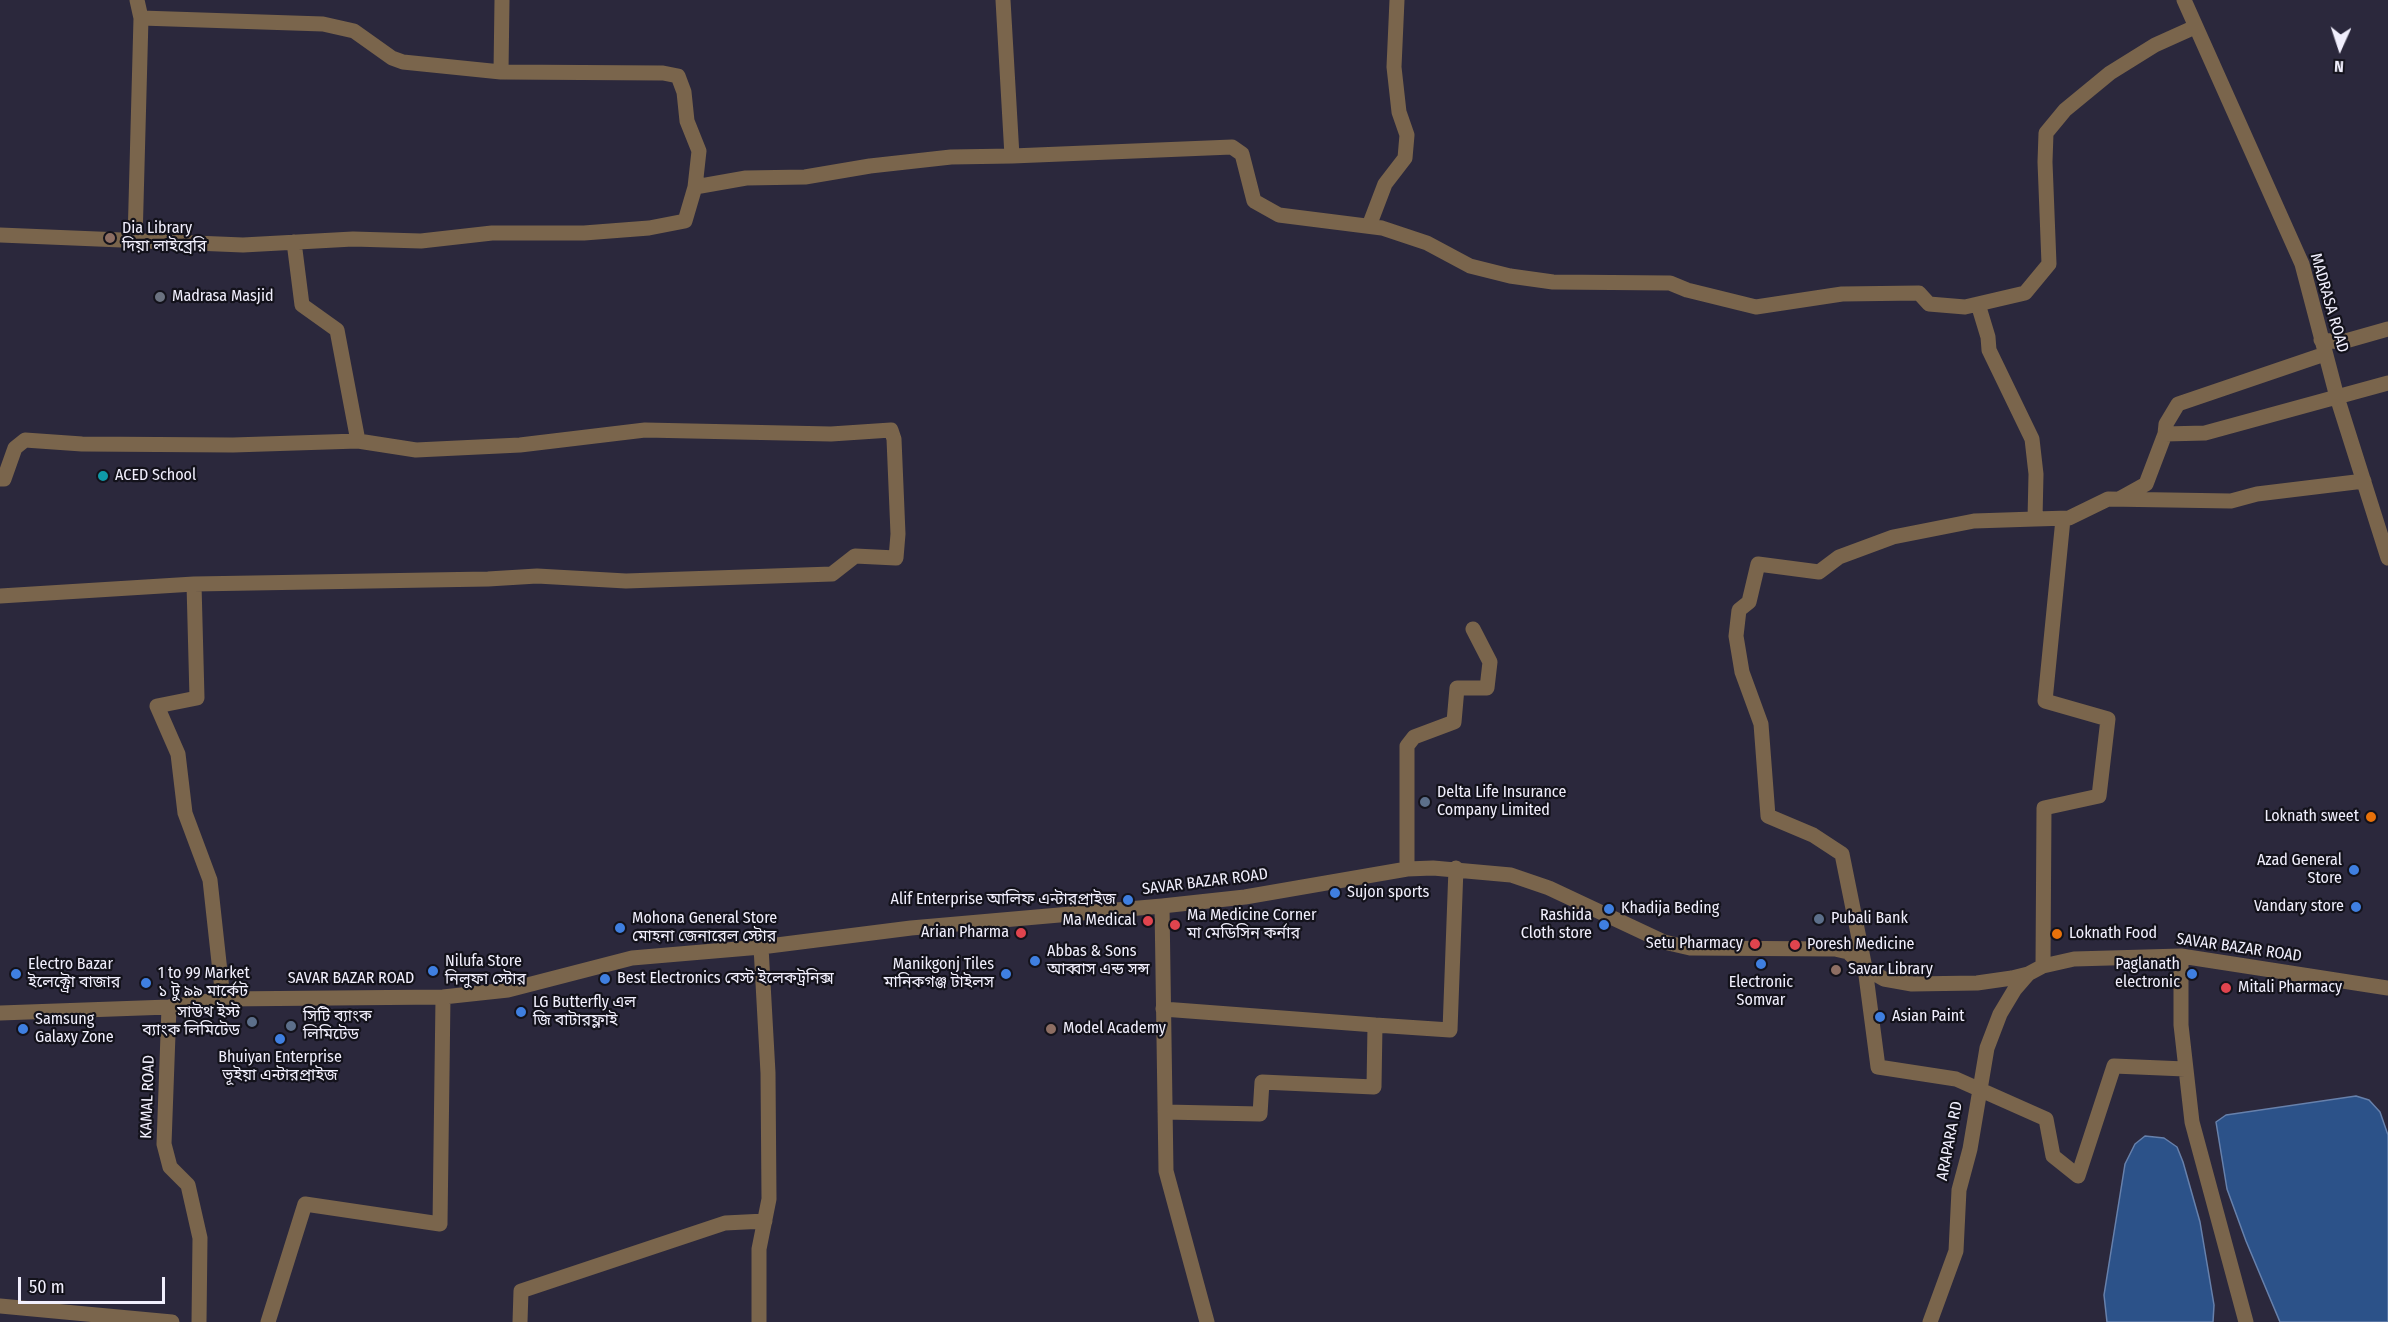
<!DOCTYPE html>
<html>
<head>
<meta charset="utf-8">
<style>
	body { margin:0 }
	#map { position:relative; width:2388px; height:1322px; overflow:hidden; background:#2b283c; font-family:"Fira Sans Condensed",sans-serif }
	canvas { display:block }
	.north { position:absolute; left:2310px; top:18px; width:60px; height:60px; -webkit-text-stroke:4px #13121b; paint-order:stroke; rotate:183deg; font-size:16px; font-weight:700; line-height:24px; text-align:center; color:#f1effd }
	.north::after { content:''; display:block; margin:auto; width:21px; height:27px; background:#f1effd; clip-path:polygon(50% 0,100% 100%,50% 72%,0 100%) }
	.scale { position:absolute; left:18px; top:1277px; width:147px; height:27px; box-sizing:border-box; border:3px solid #f1effd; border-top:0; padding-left:8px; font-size:18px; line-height:21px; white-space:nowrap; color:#f1effd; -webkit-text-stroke:4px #13121b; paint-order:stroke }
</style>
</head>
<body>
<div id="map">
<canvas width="2388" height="1322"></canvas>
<div class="north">N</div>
<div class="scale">50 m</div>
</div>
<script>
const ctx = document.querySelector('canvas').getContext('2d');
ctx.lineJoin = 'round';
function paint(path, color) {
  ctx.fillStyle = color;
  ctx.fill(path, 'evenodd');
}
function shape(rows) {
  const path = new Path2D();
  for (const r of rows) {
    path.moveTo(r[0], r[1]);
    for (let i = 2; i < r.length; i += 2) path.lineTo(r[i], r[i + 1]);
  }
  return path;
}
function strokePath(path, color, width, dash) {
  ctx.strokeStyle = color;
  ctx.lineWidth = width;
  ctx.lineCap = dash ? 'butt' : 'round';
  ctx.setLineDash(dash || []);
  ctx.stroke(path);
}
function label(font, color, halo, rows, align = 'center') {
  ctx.font = font + ' "Fira Sans Condensed","Noto Sans Bengali",sans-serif';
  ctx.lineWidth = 4.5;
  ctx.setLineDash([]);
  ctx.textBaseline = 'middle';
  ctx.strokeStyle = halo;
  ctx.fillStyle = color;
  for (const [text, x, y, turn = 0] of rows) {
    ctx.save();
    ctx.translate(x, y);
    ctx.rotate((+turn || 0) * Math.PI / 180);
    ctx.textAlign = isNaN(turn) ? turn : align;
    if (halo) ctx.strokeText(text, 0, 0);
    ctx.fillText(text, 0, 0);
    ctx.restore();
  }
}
const water = shape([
	[2356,1096,2369,1100,2380,1112,2388,1135,2388,1322,2280,1322,2246,1241,2227,1189,2216,1122,2226,1115,2356,1096],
	[2145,1136,2164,1138,2177,1147,2183,1162,2200,1222,2214,1305,2213,1322,2107,1322,2104,1295,2125,1164,2135,1144,2145,1136]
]);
const minor = shape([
	[1003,0,1012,156,1232,147,1242,154,1254,201,1279,215,1382,228,1427,243,1470,266,1510,276,1553,282,1670,283,1687,290,1756,307,1842,294,1919,293,1929,304,1965,307,2025,293,2049,264,2045,162,2046,133,2065,110,2110,73,2155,45,2195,27],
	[2184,0,2302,264,2337,397,2388,558],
	[141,18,323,24,354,31,392,58,403,62,501,72],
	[695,187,746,178,805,177,870,166,951,157,1012,156],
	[1369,226,1385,184,1405,158,1407,135,1399,112,1394,67,1397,0],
	[0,235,243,245,353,239,421,241,492,233,584,233,649,228,685,221,695,187,699,151,687,121,684,92,678,76,663,73,501,72,502,0],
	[135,241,141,18,137,0],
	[1978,304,1988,337,1989,350,2032,439,2036,474,2035,519,1974,521,1893,537,1839,557,1819,572,1758,564,1749,602,1739,610,1736,636,1742,672,1761,724,1768,816,1813,835,1842,854,1865,968,1878,1067,1956,1079,2046,1119,2053,1156,2078,1176,2114,1066,2185,1069],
	[2321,340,2342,342,2388,329],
	[2165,434,2205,433,2388,383],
	[0,479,4,479,15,448,25,440,82,444,233,445,358,441],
	[2119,499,2146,484,2165,434,2166,424,2178,404,2325,354],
	[2035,519,2069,518,2108,499,2231,501,2257,494,2364,481],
	[194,584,197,698,157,706,178,754,185,813,210,880,223,999],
	[0,596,194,584,488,579,537,576,626,581,832,574,855,556,896,558,898,534,894,439,891,430,831,434,645,430,520,445,416,450,358,441,337,330,302,305,294,242],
	[1407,869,1407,746,1414,737,1454,722,1457,688,1487,688,1490,662,1473,629],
	[1162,906,1166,1171,1207,1322],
	[2181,956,2181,1025,2192,1122,2246,1322],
	[2043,966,2044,808,2099,796,2108,719,2045,701,2063,519],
	[169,1007,164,1144,170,1167,188,1185,200,1238,199,1322],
	[1163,1009,1375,1025],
	[0,1013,169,1007,223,999,443,997,508,990,632,958,761,947,911,928,1162,906,1245,897,1407,869,1433,868,1511,875,1549,888,1664,942,1690,948,1835,949,1848,952,1865,968,1884,979,1912,984,1977,983,2012,978,2028,974,2043,966,2074,959,2181,956,2388,988],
	[1165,1112,1260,1114,1262,1082,1374,1087,1375,1025,1450,1030,1456,868],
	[0,1306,172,1322],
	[268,1322,305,1204,440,1224,443,997],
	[520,1322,521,1291,725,1223,765,1221],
	[759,1322,759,1249,769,1199,768,1073,761,947],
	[1930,1322,1956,1251,1959,1190,1970,1149,1987,1048,2000,1014,2015,989,2028,974]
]);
const markers = [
	[110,238,6,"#8d6e63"],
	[160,297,6,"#6b7280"],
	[103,476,6,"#0f9aa8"],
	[1425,802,6,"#5c6f8a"],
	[2371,817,6,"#e8710a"],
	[2354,870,6,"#3f7fe0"],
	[1335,893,6,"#3f7fe0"],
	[1128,900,6,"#3f7fe0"],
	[2356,907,6,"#3f7fe0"],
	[1609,909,6,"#3f7fe0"],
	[1819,919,6,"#5c6f8a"],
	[1148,921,6,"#e0444e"],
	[1175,925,6,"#e0444e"],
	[1604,925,6,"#3f7fe0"],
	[620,928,6,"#3f7fe0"],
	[1021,933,6,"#e0444e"],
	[2057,934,6,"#e8710a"],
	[1755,944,6,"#e0444e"],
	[1795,945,6,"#e0444e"],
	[1035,961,6,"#3f7fe0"],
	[1761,964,6,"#3f7fe0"],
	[1836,970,6,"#8d6e63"],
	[433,971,6,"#3f7fe0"],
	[16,974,6,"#3f7fe0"],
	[1006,974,6,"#3f7fe0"],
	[2192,974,6,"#3f7fe0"],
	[605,979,6,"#3f7fe0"],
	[146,983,6,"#3f7fe0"],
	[2226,988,6,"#e0444e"],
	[521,1012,6,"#3f7fe0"],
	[1880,1017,6,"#3f7fe0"],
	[252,1022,6,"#5c6f8a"],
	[291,1026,6,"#5c6f8a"],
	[23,1029,6,"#3f7fe0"],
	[1051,1029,6,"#8d6e63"],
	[280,1039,6,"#3f7fe0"]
];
const poiNames = [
	["Dia Library",122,229],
	["দিয়া লাইব্রেরি",122,247],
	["Madrasa Masjid",172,297],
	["ACED School",115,476],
	["Delta Life Insurance",1437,793],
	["Company Limited",1437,811],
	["Loknath sweet",2359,817,"right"],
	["Azad General",2342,861,"right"],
	["Store",2342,879,"right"],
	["Sujon sports",1347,893],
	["Alif Enterprise আলিফ এন্টারপ্রাইজ",1116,900,"right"],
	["Vandary store",2344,907,"right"],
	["Khadija Beding",1621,909],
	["Ma Medicine Corner",1187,916],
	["মা মেডিসিন কর্নার",1187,934],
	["Rashida",1592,916,"right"],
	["Cloth store",1592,934,"right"],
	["Mohona General Store",632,919],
	["মোহনা জেনারেল স্টোর",632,937],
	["Pubali Bank",1831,919],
	["Ma Medical",1136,921,"right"],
	["Arian Pharma",1009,933,"right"],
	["Loknath Food",2069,934],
	["Setu Pharmacy",1743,944,"right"],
	["Poresh Medicine",1807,945],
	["Abbas & Sons",1047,952],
	["আব্বাস এন্ড সন্স",1047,970],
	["Nilufa Store",445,962],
	["নিলুফা স্টোর",445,980],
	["Electro Bazar",28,965],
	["ইলেক্ট্রো বাজার",28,983],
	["Manikgonj Tiles",994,965,"right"],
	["মানিকগঞ্জ টাইলস",994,983,"right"],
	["Paglanath",2180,965,"right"],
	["electronic",2180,983,"right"],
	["Savar Library",1848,970],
	["1 to 99 Market",158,974],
	["১ টু ৯৯ মার্কেট",158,992],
	["Best Electronics বেস্ট ইলেকট্রনিক্স",617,979],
	["Electronic",1761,983,"center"],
	["Somvar",1761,1001,"center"],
	["Mitali Pharmacy",2238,988],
	["LG Butterfly এল",533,1003],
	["জি বাটারফ্লাই",533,1021],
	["সাউথ ইস্ট",240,1013,"right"],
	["ব্যাংক লিমিটেড",240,1031,"right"],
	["সিটি ব্যাংক",303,1017],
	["লিমিটেড",303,1035],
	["Asian Paint",1892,1017],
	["Samsung",35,1020],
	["Galaxy Zone",35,1038],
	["Model Academy",1063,1029],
	["Bhuiyan Enterprise",280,1058,"center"],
	["ভূইয়া এন্টারপ্রাইজ",280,1076,"center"]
];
const streetNames = [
	["MADRASA ROAD",2329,303,74],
	["SAVAR BAZAR ROAD",1205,882,-7],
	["SAVAR BAZAR ROAD",2239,948,8],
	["SAVAR BAZAR ROAD",351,979],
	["KAMAL ROAD",148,1097,-88],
	["ARAPARA RD",1950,1141,-79]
];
paint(water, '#2c5289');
strokePath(water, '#6781ac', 1.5);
strokePath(minor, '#7a654c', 15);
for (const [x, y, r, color] of markers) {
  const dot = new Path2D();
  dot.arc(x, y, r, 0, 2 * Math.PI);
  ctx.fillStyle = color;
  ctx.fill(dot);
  strokePath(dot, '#13121b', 2);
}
label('16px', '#f1effd', '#13121b', poiNames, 'left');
label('16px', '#f1effd', '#13121b', streetNames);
</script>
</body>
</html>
